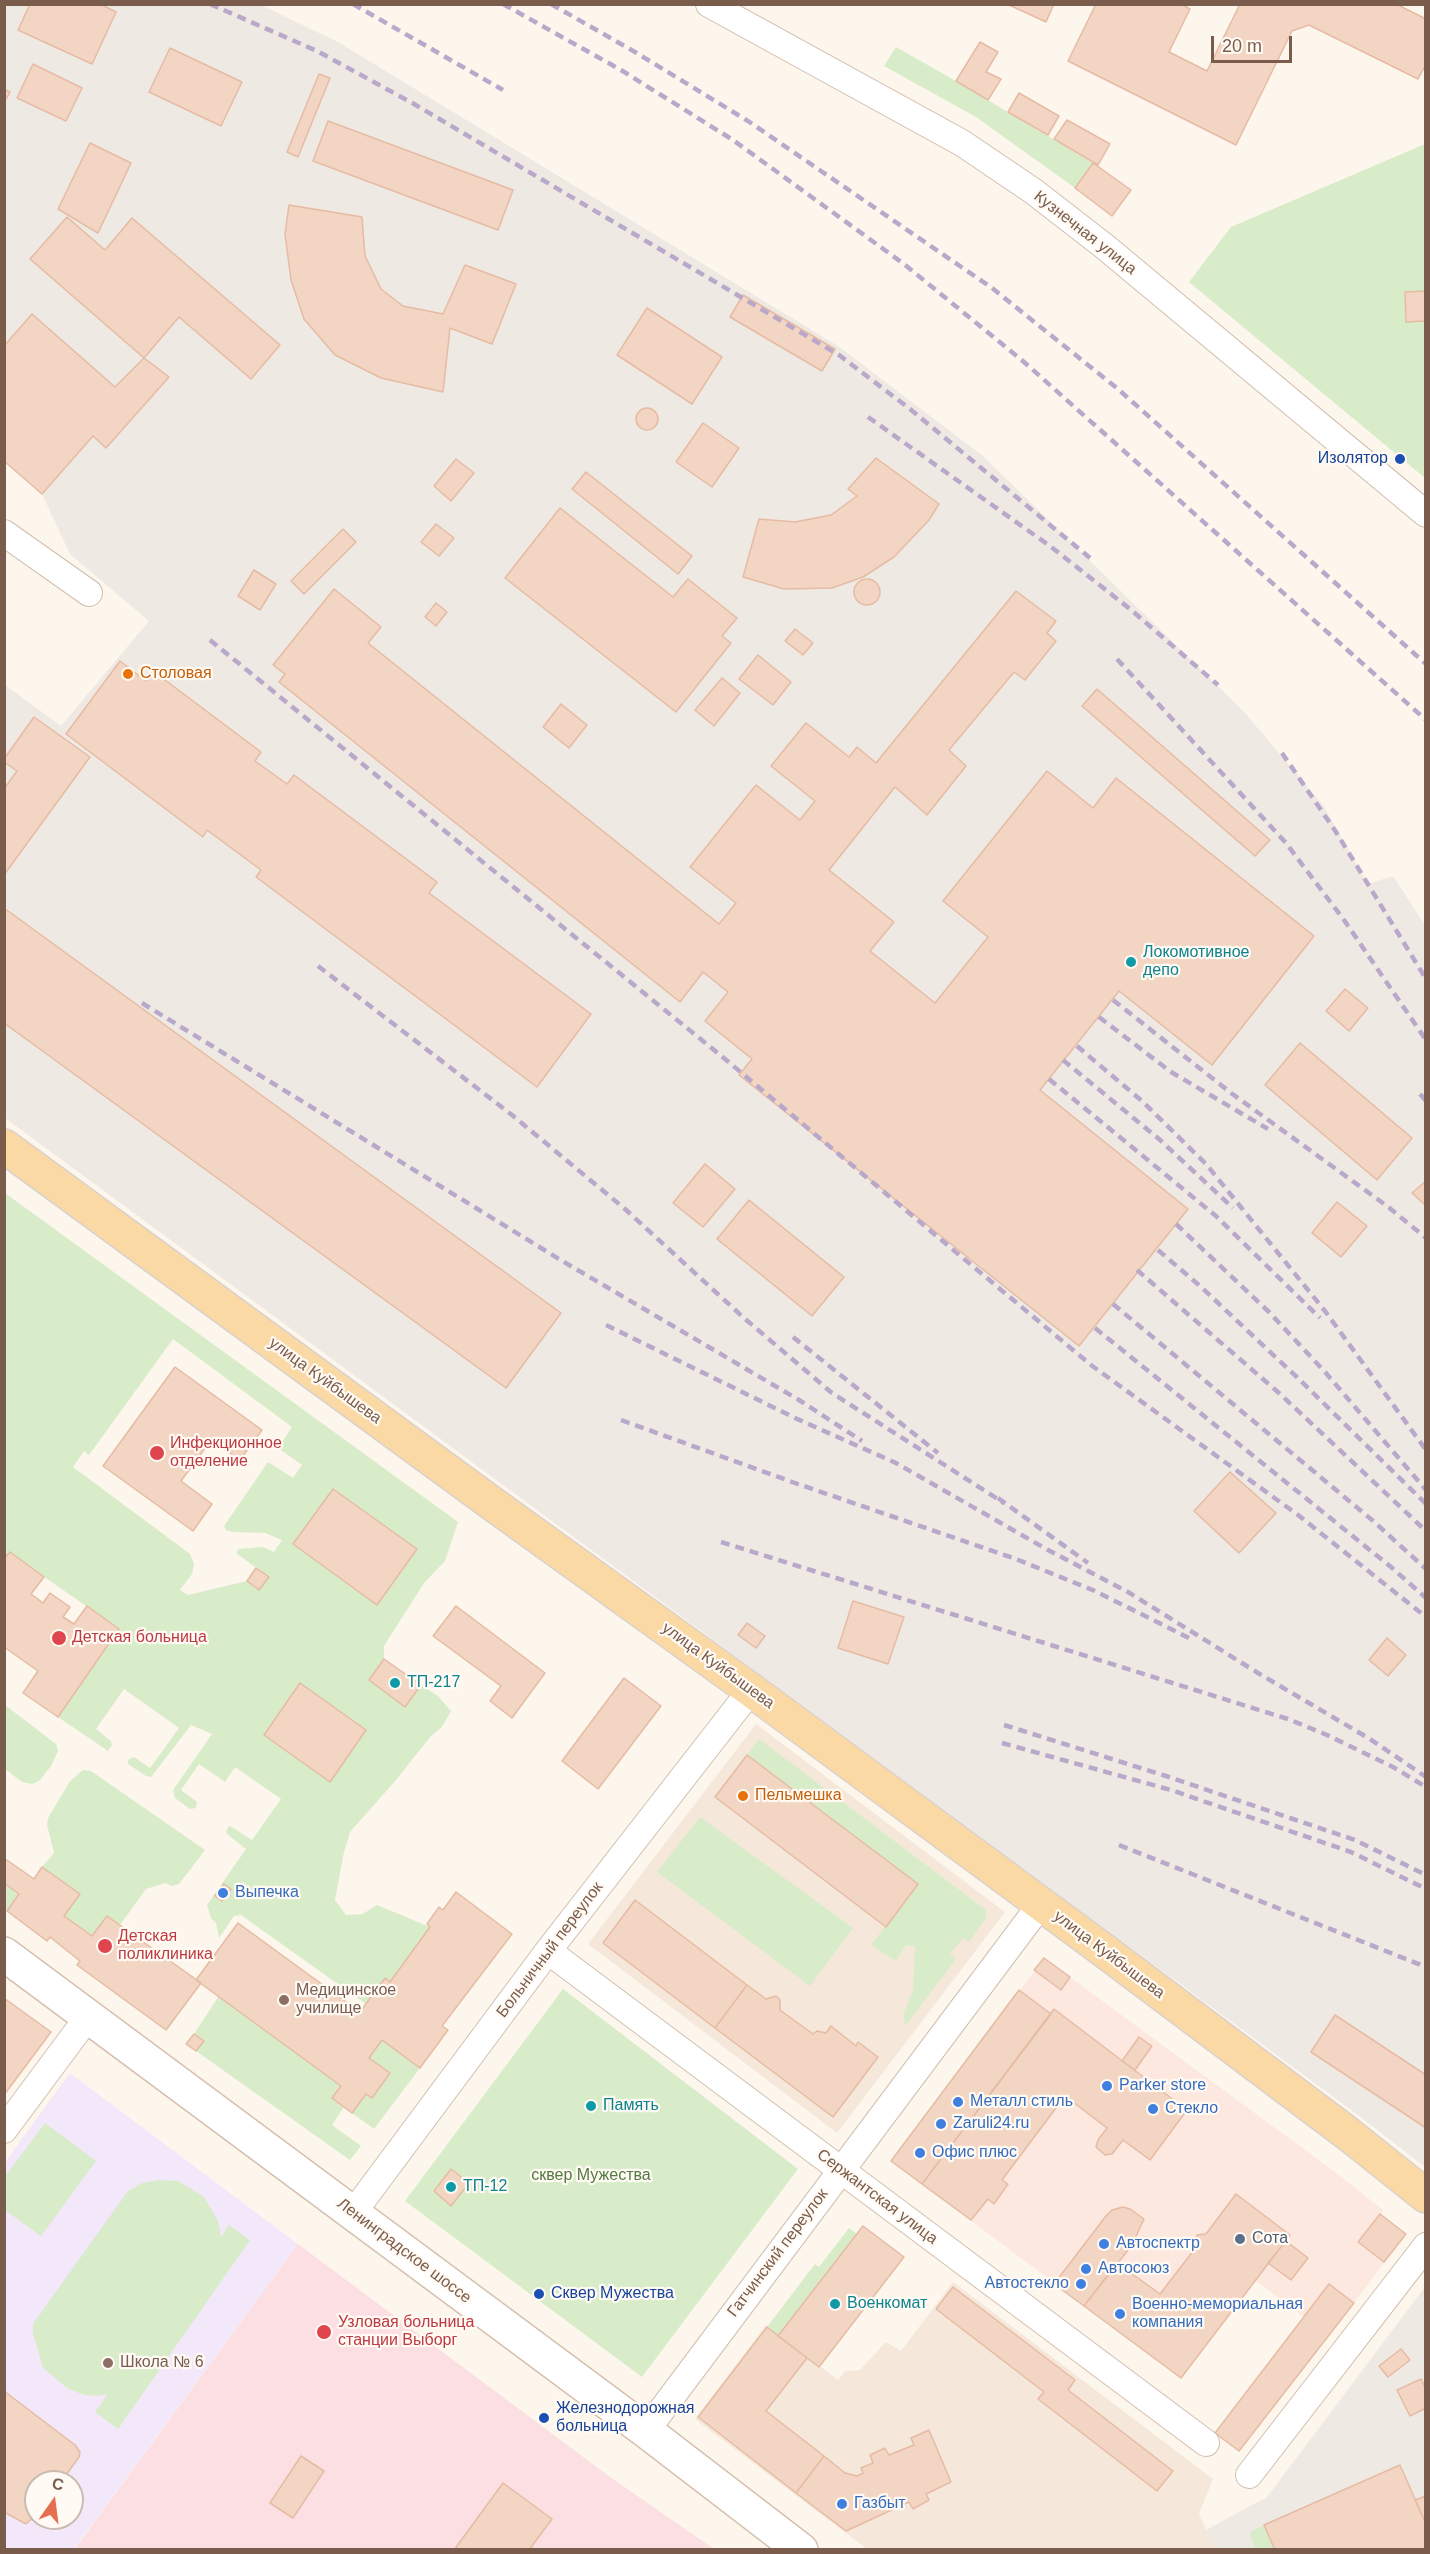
<!DOCTYPE html>
<html>
<head>
<meta charset="utf-8">
<style>
	body { margin:0 }
	#map { position:relative; width:1430px; height:2554px; overflow:hidden; background:#fdf6ec; font-family:Arial,sans-serif }
	canvas { display:block }
	.frame { position:absolute; inset:0; border:6px solid #7a5c4d; pointer-events:none }
	.north { position:absolute; left:24px; top:2470px; width:60px; height:60px; box-sizing:border-box; background:#fffaf3; border:2px solid #cabbb1; border-radius:50%; rotate:14deg; font-size:16px; font-weight:700; line-height:24px; text-align:center; color:#7a5c4d }
	.north::after { content:''; display:block; margin:auto; width:21px; height:27px; background:#e76f51; clip-path:polygon(50% 0,100% 100%,50% 72%,0 100%) }
	.scale { position:absolute; left:1211px; top:36px; width:81px; height:27px; box-sizing:border-box; border:3px solid #7a5c4d; border-top:0; padding-left:8px; font-size:18px; line-height:21px; white-space:nowrap; color:#7a5c4d; -webkit-text-stroke:4px #fffaf3; paint-order:stroke }
</style>
</head>
<body>
<div id="map">
<canvas width="1430" height="2554"></canvas>
<div class="frame"></div>
<div class="north">С</div>
<div class="scale">20 m</div>
</div>
<script>
const ctx = document.querySelector('canvas').getContext('2d');
ctx.lineJoin = 'round';
function paint(path, color) {
  ctx.fillStyle = color;
  ctx.fill(path, 'evenodd');
}
function shape(rows) {
  const path = new Path2D();
  for (const r of rows) {
    if (r.length === 3) {
      path.moveTo(r[0] + r[2], r[1]);
      path.arc(r[0], r[1], r[2], 0, 2 * Math.PI);
      continue;
    }
    path.moveTo(r[0], r[1]);
    for (let i = 2; i < r.length; i += 2) path.lineTo(r[i], r[i + 1]);
  }
  return path;
}
function strokePath(path, color, width, dash) {
  ctx.strokeStyle = color;
  ctx.lineWidth = width;
  ctx.lineCap = dash ? 'butt' : 'round';
  ctx.setLineDash(dash || []);
  ctx.stroke(path);
}
function label(font, color, halo, rows, align = 'center') {
  ctx.font = font + ' Arial,sans-serif';
  ctx.lineWidth = 4.5;
  ctx.setLineDash([]);
  ctx.textBaseline = 'middle';
  ctx.strokeStyle = halo;
  ctx.fillStyle = color;
  for (const [text, x, y, turn = 0] of rows) {
    ctx.save();
    ctx.translate(x, y);
    ctx.rotate((+turn || 0) * Math.PI / 180);
    ctx.textAlign = isNaN(turn) ? turn : align;
    if (halo) ctx.strokeText(text, 0, 0);
    ctx.fillText(text, 0, 0);
    ctx.restore();
  }
}
const residential = shape([
	[756,1724,1005,1912,837,2133,588,1944],
	[953,2282,1213,2479,1199,2514,1215,2549,867,2549,695,2419,766,2325,838,2380,845,2371,860,2370,886,2342,901,2351]
]);
const commercial = shape([
	[1044,1958,1335,2172,1383,2210,1381,2214,1406,2234,1354,2303,1329,2284,1304,2317,1255,2280,1181,2378,922,2184,944,2092]
]);
const industrial = shape([
	[5,5,261,5,338,42,838,346,983,456,1245,713,1323,805,1368,884,1393,876,1425,925,1425,2167,1358,2115,5,1118,5,685,61,726,149,621,70,554,42,494,5,461],
	[1425,2287,1425,2549,1215,2549,1206,2530,1267,2497]
]);
const education = shape([
	[70,2073,298,2244,74,2549,5,2550,5,2162],
	[36,2482,72,2482,72,2518,36,2518]
]);
const medical = shape([
	[298,2244,610,2477,714,2549,74,2550]
]);
const green = shape([
	[896,47,956,81,1093,163,1075,188,976,117,884,66],
	[1425,144,1425,478,1189,282,1231,227],
	[5,1193,458,1522,445,1561,424,1583,384,1646,384,1659,369,1680,405,1706,421,1685,438,1696,451,1711,442,1727,430,1737,396,1780,350,1832,344,1852,335,1900,346,1915,363,1914,377,1905,430,1927,390,1982,385,1978,366,2004,241,1915,234,1916,219,1938,216,1923,211,1918,207,1905,246,1849,227,1834,226,1831,229,1826,232,1827,252,1840,281,1799,235,1767,225,1782,199,1764,181,1790,197,1802,196,1808,190,1809,175,1798,173,1790,212,1734,191,1725,151,1777,146,1776,128,1764,128,1760,134,1757,150,1768,179,1728,124,1689,96,1729,111,1741,112,1745,108,1751,58,1717,119,1629,10,1553,5,1559],
	[173,1339,292,1427,278,1448,302,1465,293,1478,268,1462,224,1526,226,1530,232,1532,265,1533,282,1540,274,1552,263,1547,238,1549,237,1554,269,1577,259,1590,247,1581,188,1595,180,1590,192,1574,194,1564,190,1554,73,1467,84,1451,89,1455],
	[333,1489,417,1549,377,1605,293,1544],
	[301,1684,366,1730,330,1781],
	[5,1705,56,1744,58,1751,51,1766,39,1781,32,1784,22,1782,5,1769],
	[759,1739,986,1910,986,1918,969,1942,963,1938,950,1954,956,1959,905,2026,904,2013,913,1990,915,1947,906,1945,896,1961,871,1945,918,1884,747,1755],
	[83,1770,91,1771,205,1850,179,1884,172,1886,165,1883,146,1889,120,1925,107,1916,92,1936,64,1916,80,1894,42,1867,54,1853,47,1825,48,1818,70,1781],
	[700,1817,853,1928,810,1986,657,1872],
	[5,1883,19,1894,7,1911,5,1909],
	[563,1989,798,2169,642,2377,405,2201],
	[219,1996,341,2086,333,2098,344,2107,332,2125,361,2146,350,2160,196,2051,204,2041,194,2034],
	[382,2040,420,2068,374,2129,352,2113,366,2094,372,2098,390,2073,369,2058],
	[45,2123,96,2161,41,2236,5,2210,4,2178],
	[158,2180,178,2181,204,2197,218,2221,221,2237,229,2225,250,2240,118,2429,95,2412,108,2394,99,2396,84,2395,67,2388,43,2368,33,2333,33,2324,128,2191,142,2183],
	[849,2228,857,2234,778,2336,767,2327,815,2264,819,2267],
	[1264,2525,1275,2549,1256,2549,1250,2536,1251,2532]
]);
const building = shape([
	[30,4,100,4,116,12,92,64,18,30,30,4],
	[1007,4,1054,4,1046,22,1007,4],
	[1096,4,1181,4,1190,9,1169,52,1207,71,1240,4,1396,4,1426,19,1426,64,1418,79,1309,25,1292,31,1236,145,1068,61,1096,4],
	[980,42,998,52,986,72,1001,79,988,100,956,81,980,42],
	[170,48,242,82,221,126,149,92,170,48],
	[33,64,82,88,66,121,17,98,33,64],
	[319,74,330,78,298,157,287,152,319,74],
	[4,89,10,92,4,103,4,89],
	[1019,93,1059,116,1048,135,1008,112,1019,93],
	[1067,120,1110,144,1098,165,1054,139,1067,120],
	[328,121,513,190,498,230,313,161,328,121],
	[90,143,131,163,98,233,58,209,90,143],
	[1093,163,1131,190,1112,216,1075,188,1093,163],
	[289,205,362,217,365,256,381,289,403,306,443,314,465,265,516,284,492,344,450,328,443,392,381,378,335,355,304,319,291,280,285,234,289,205],
	[67,217,105,250,132,218,280,345,251,379,179,317,144,358,30,259,67,217],
	[1426,291,1426,321,1406,322,1405,292,1426,291],
	[743,295,835,349,822,371,730,317,743,295],
	[647,308,722,357,692,404,617,355,647,308],
	[32,314,115,387,144,358,169,377,106,448,93,436,42,494,4,461,4,346,32,314],
	[647,419,11],
	[703,423,739,448,712,487,676,462,703,423],
	[876,458,939,504,929,520,894,557,863,577,832,588,784,589,743,577,759,519,795,522,831,515,857,496,848,489,876,458],
	[456,459,474,473,451,501,434,486,456,459],
	[586,472,692,556,678,574,572,489,586,472],
	[560,508,673,597,688,579,737,618,722,636,731,643,676,712,505,578,560,508],
	[436,524,454,538,439,556,421,542,436,524],
	[343,529,356,542,304,594,291,581,343,529],
	[254,570,276,584,260,610,238,596,254,570],
	[867,592,13],
	[334,589,381,627,368,643,719,924,736,903,690,867,756,785,800,820,815,801,771,766,806,723,849,757,857,747,876,763,1016,591,1056,621,1047,633,1056,641,1025,680,1014,672,949,750,966,766,927,815,895,787,829,870,894,922,870,951,935,1003,988,937,943,901,1047,771,1093,808,1116,778,1314,936,1212,1065,1119,991,1040,1090,1188,1209,1079,1346,739,1075,752,1059,705,1021,728,992,703,972,680,1002,279,682,285,674,273,665,334,589],
	[436,603,447,612,436,626,425,617,436,603],
	[795,629,813,643,803,655,785,641,795,629],
	[758,655,791,682,773,705,739,679,758,655],
	[120,661,146,681,153,671,261,752,255,761,287,784,294,775,437,882,429,893,591,1014,537,1087,256,877,261,870,207,830,203,837,66,734,120,661],
	[722,678,740,693,714,726,695,710,722,678],
	[1097,689,1270,840,1255,856,1082,706,1097,689],
	[561,704,587,725,569,748,543,727,561,704],
	[34,717,90,757,4,875,4,789,17,771,4,762,4,759,34,717],
	[4,908,561,1313,506,1388,4,1023,4,908],
	[1345,989,1368,1008,1349,1031,1326,1011,1345,989],
	[1300,1043,1412,1138,1377,1180,1265,1085,1300,1043],
	[705,1164,735,1189,703,1227,673,1203,705,1164],
	[1426,1181,1426,1206,1412,1193,1426,1181],
	[749,1200,844,1277,812,1316,717,1239,749,1200],
	[1337,1202,1367,1226,1341,1257,1312,1233,1337,1202],
	[175,1367,262,1430,240,1460,211,1440,181,1481,212,1504,193,1531,103,1466,175,1367],
	[1230,1472,1276,1513,1239,1553,1194,1511,1230,1472],
	[333,1489,417,1549,377,1605,293,1544,333,1489],
	[10,1552,44,1577,31,1594,43,1603,50,1593,70,1607,63,1617,74,1624,87,1606,119,1629,58,1717,23,1693,38,1671,4,1647,4,1559,10,1552],
	[256,1568,269,1577,259,1590,247,1581,256,1568],
	[853,1601,904,1617,888,1664,838,1648,853,1601],
	[456,1606,545,1673,512,1718,490,1701,501,1686,433,1636,456,1606],
	[747,1623,765,1636,756,1648,738,1635,747,1623],
	[1387,1638,1406,1655,1388,1676,1369,1660,1387,1638],
	[384,1659,421,1685,405,1707,369,1680,384,1659],
	[624,1678,661,1706,598,1789,562,1761,624,1678],
	[300,1683,366,1730,330,1782,264,1735,300,1683],
	[747,1755,918,1884,886,1927,715,1797,747,1755],
	[4,1858,34,1879,42,1867,80,1894,64,1916,92,1936,107,1916,201,1983,166,2030,77,1965,80,1961,50,1937,47,1941,7,1911,19,1894,4,1883,4,1858],
	[224,1884,231,1889,222,1901,215,1896,224,1884],
	[456,1892,512,1934,442,2026,448,2030,420,2068,382,2040,369,2058,390,2073,372,2098,366,2094,352,2113,332,2098,341,2086,196,1980,238,1923,360,2012,385,1978,390,1982,430,1927,427,1924,439,1907,443,1910,456,1892],
	[635,1900,747,1985,715,2028,603,1943,635,1900],
	[1044,1958,1070,1977,1061,1990,1034,1970,1044,1958],
	[747,1985,766,1999,776,1996,780,2000,780,2010,813,2034,817,2031,826,2033,831,2026,856,2046,858,2042,878,2057,833,2117,715,2028,747,1985],
	[1019,1990,1051,2014,922,2184,891,2161,1019,1990],
	[4,1998,51,2032,4,2095,4,1998],
	[1054,2009,1187,2110,1150,2160,1123,2140,1112,2154,1105,2155,1096,2147,1098,2140,1107,2128,1065,2096,1002,2180,1008,2184,994,2204,988,2199,971,2220,922,2184,1054,2009],
	[1335,2015,1426,2075,1426,2128,1311,2052,1335,2015],
	[194,2034,204,2041,196,2051,186,2044,194,2034],
	[1139,2037,1152,2046,1135,2070,1122,2061,1139,2037],
	[451,2169,469,2183,451,2206,434,2191,451,2169],
	[1236,2194,1290,2235,1181,2378,1084,2306,1117,2263,1160,2294,1197,2246,1195,2241,1197,2235,1206,2234,1236,2194],
	[1123,2207,1130,2209,1144,2219,1132,2245,1084,2306,1054,2284,1106,2216,1112,2210,1123,2207],
	[1380,2214,1406,2234,1384,2262,1358,2242,1380,2214],
	[863,2226,904,2257,819,2367,778,2336,863,2226],
	[1286,2241,1308,2258,1291,2280,1268,2263,1286,2241],
	[1329,2284,1354,2303,1239,2451,1215,2433,1329,2284],
	[953,2287,1075,2380,1068,2390,1173,2471,1157,2491,1038,2399,1044,2392,936,2309,953,2287],
	[767,2327,807,2358,766,2411,824,2456,796,2493,698,2417,767,2327],
	[1401,2349,1410,2360,1388,2377,1379,2366,1401,2349],
	[1421,2379,1426,2389,1426,2408,1410,2416,1397,2390,1421,2379],
	[4,2391,75,2445,80,2452,79,2457,61,2482,36,2482,36,2515,26,2524,4,2512,4,2391],
	[929,2430,951,2482,926,2494,929,2500,913,2509,909,2502,846,2531,796,2493,824,2456,845,2473,857,2476,863,2473,861,2468,873,2463,870,2455,885,2448,889,2455,914,2445,911,2438,929,2430],
	[301,2456,324,2471,293,2518,270,2503,301,2456],
	[1400,2465,1426,2524,1426,2550,1275,2550,1264,2525,1400,2465],
	[503,2483,552,2519,529,2550,454,2550,503,2483],
	[1426,2496,1426,2524,1415,2500,1426,2496]
]);
const minor = shape([
	[709,4,962,143,1033,191,1104,246,1426,514],
	[4,533,89,593],
	[548,1951,1206,2443],
	[4,2130,88,2017],
	[353,2213,548,1951,751,1690],
	[646,2431,1041,1904],
	[1249,2475,1426,2246]
]);
const secondary = shape([
	[4,1954,646,2431,801,2550]
]);
const primary = shape([
	[4,1146,490,1502,751,1690,1102,1949,1347,2133,1426,2196]
]);
const rail = shape([
	[210,4,317,51,414,104,839,355,910,409,1090,558],
	[353,4,503,90],
	[503,4,621,70,733,140,904,264,1024,362,1426,720],
	[551,4,635,52,748,121,992,288,1118,389,1426,664],
	[868,417,1050,546,1130,609,1218,685],
	[210,640,725,1059,1091,1365,1298,1515,1426,1617],
	[1117,659,1286,843,1344,920,1426,1040],
	[1282,753,1336,832,1426,979],
	[318,966,512,1115,625,1209,744,1318,832,1393,1004,1503],
	[1113,1000,1231,1093,1387,1206,1426,1238],
	[142,1003,559,1259,799,1400,862,1441],
	[1099,1017,1171,1072,1268,1129],
	[1077,1046,1142,1101,1206,1164,1325,1311,1426,1450],
	[1063,1060,1159,1139,1233,1208],
	[1049,1079,1216,1216,1320,1318],
	[1420,1094,1426,1101],
	[1176,1224,1269,1312,1325,1372,1426,1490],
	[1158,1250,1200,1286,1302,1382,1426,1504],
	[1137,1270,1279,1393,1426,1531],
	[1113,1304,1372,1520,1426,1569],
	[606,1325,795,1418,896,1463,1048,1550,1128,1592,1258,1673,1370,1739,1426,1777],
	[1095,1328,1391,1567,1426,1598],
	[793,1337,938,1453],
	[621,1420,795,1483,1016,1559,1095,1591,1189,1638],
	[998,1498,1088,1563],
	[721,1542,1288,1719,1327,1735,1393,1767,1426,1787],
	[1004,1725,1166,1776,1355,1840,1426,1875],
	[1002,1743,1171,1790,1351,1852,1426,1889],
	[1119,1845,1426,1967]
]);
const markers = [
	[1400,459,6,"#1a4fb4"],
	[128,674,6,"#e8710a"],
	[1131,962,6,"#0f9aa8"],
	[157,1453,8,"#e0444e"],
	[59,1638,8,"#e0444e"],
	[395,1683,6,"#0f9aa8"],
	[743,1796,6,"#e8710a"],
	[223,1893,6,"#3f7fe0"],
	[105,1946,8,"#e0444e"],
	[284,2000,6,"#8d6e63"],
	[1107,2086,6,"#3f7fe0"],
	[958,2102,6,"#3f7fe0"],
	[591,2106,6,"#0f9aa8"],
	[1153,2109,6,"#3f7fe0"],
	[941,2124,6,"#3f7fe0"],
	[920,2153,6,"#3f7fe0"],
	[451,2187,6,"#0f9aa8"],
	[1240,2239,6,"#5c6f8a"],
	[1104,2244,6,"#3f7fe0"],
	[1086,2269,6,"#3f7fe0"],
	[1081,2284,6,"#3f7fe0"],
	[539,2294,6,"#1a4fb4"],
	[835,2304,6,"#0f9aa8"],
	[1120,2314,6,"#3f7fe0"],
	[324,2332,8,"#e0444e"],
	[108,2363,6,"#8d6e63"],
	[544,2418,6,"#1a4fb4"],
	[842,2504,6,"#3f7fe0"]
];
const streetNames = [
	["Кузнечная улица",1085,233,38],
	["улица Куйбышева",325,1381,36],
	["улица Куйбышева",718,1666,36],
	["Больничный переулок",550,1950,-53],
	["улица Куйбышева",1109,1955,37],
	["Сержантская улица",877,2197,37],
	["Ленинградское шоссе",404,2251,37],
	["Гатчинский переулок",778,2253,-53]
];
const transitNames = [
	["Изолятор",1388,459,"right"],
	["Сквер Мужества",551,2294],
	["Железнодорожная",556,2409],
	["больница",556,2427]
];
const foodNames = [
	["Столовая",140,674],
	["Пельмешка",755,1796]
];
const cultureNames = [
	["Локомотивное",1143,953],
	["депо",1143,971],
	["ТП-217",407,1683],
	["Память",603,2106],
	["ТП-12",463,2187],
	["Военкомат",847,2304]
];
const healthNames = [
	["Инфекционное",170,1444],
	["отделение",170,1462],
	["Детская больница",72,1638],
	["Детская",118,1937],
	["поликлиника",118,1955],
	["Узловая больница",338,2323],
	["станции Выборг",338,2341]
];
const shopNames = [
	["Выпечка",235,1893],
	["Parker store",1119,2086],
	["Металл стиль",970,2102],
	["Стекло",1165,2109],
	["Zaruli24.ru",953,2124],
	["Офис плюс",932,2153],
	["Автоспектр",1116,2244],
	["Автосоюз",1098,2269],
	["Автостекло",1069,2284,"right"],
	["Военно-мемориальная",1132,2305],
	["компания",1132,2323],
	["Газбыт",854,2504]
];
const educationNames = [
	["Медицинское",296,1991],
	["училище",296,2009],
	["Школа № 6",120,2363]
];
const parkNames = [
	["сквер Мужества",591,2176]
];
const serviceNames = [
	["Сота",1252,2239]
];
paint(residential, '#f5e8da');
paint(commercial, '#fde8e0');
paint(industrial, '#efe9e4');
paint(education, '#f3e8fa');
paint(medical, '#fbdfe3');
paint(green, '#d8ecc9');
paint(building, '#f3d5c3');
strokePath(building, '#e6bba3', 1.5);
strokePath(minor, '#d1beb0', 28);
strokePath(secondary, '#d6c0b0', 36);
strokePath(primary, '#dad1cd', 36);
strokePath(minor, '#fff', 26);
strokePath(secondary, '#fff', 33);
strokePath(primary, '#fbd9a5', 33);
strokePath(rail, '#b9a8c9', 4.5, [9, 6]);
for (const [x, y, r, color] of markers) {
  const dot = new Path2D();
  dot.arc(x, y, r, 0, 2 * Math.PI);
  ctx.fillStyle = color;
  ctx.fill(dot);
  strokePath(dot, '#fffaf3', 2);
}
label('16px', '#7a5c4d', '#fffaf3', streetNames);
label('16px', '#164399', '#fffaf3', transitNames, 'left');
label('16px', '#c56008', '#fffaf3', foodNames, 'left');
label('16px', '#0d838f', '#fffaf3', cultureNames, 'left');
label('16px', '#be3a42', '#fffaf3', healthNames, 'left');
label('16px', '#366cbe', '#fffaf3', shopNames, 'left');
label('16px', '#785e54', '#fffaf3', educationNames, 'left');
label('16px', '#537a41', '#fffaf3', parkNames);
label('16px', '#4e5e75', '#fffaf3', serviceNames, 'left');
</script>
</body>
</html>
